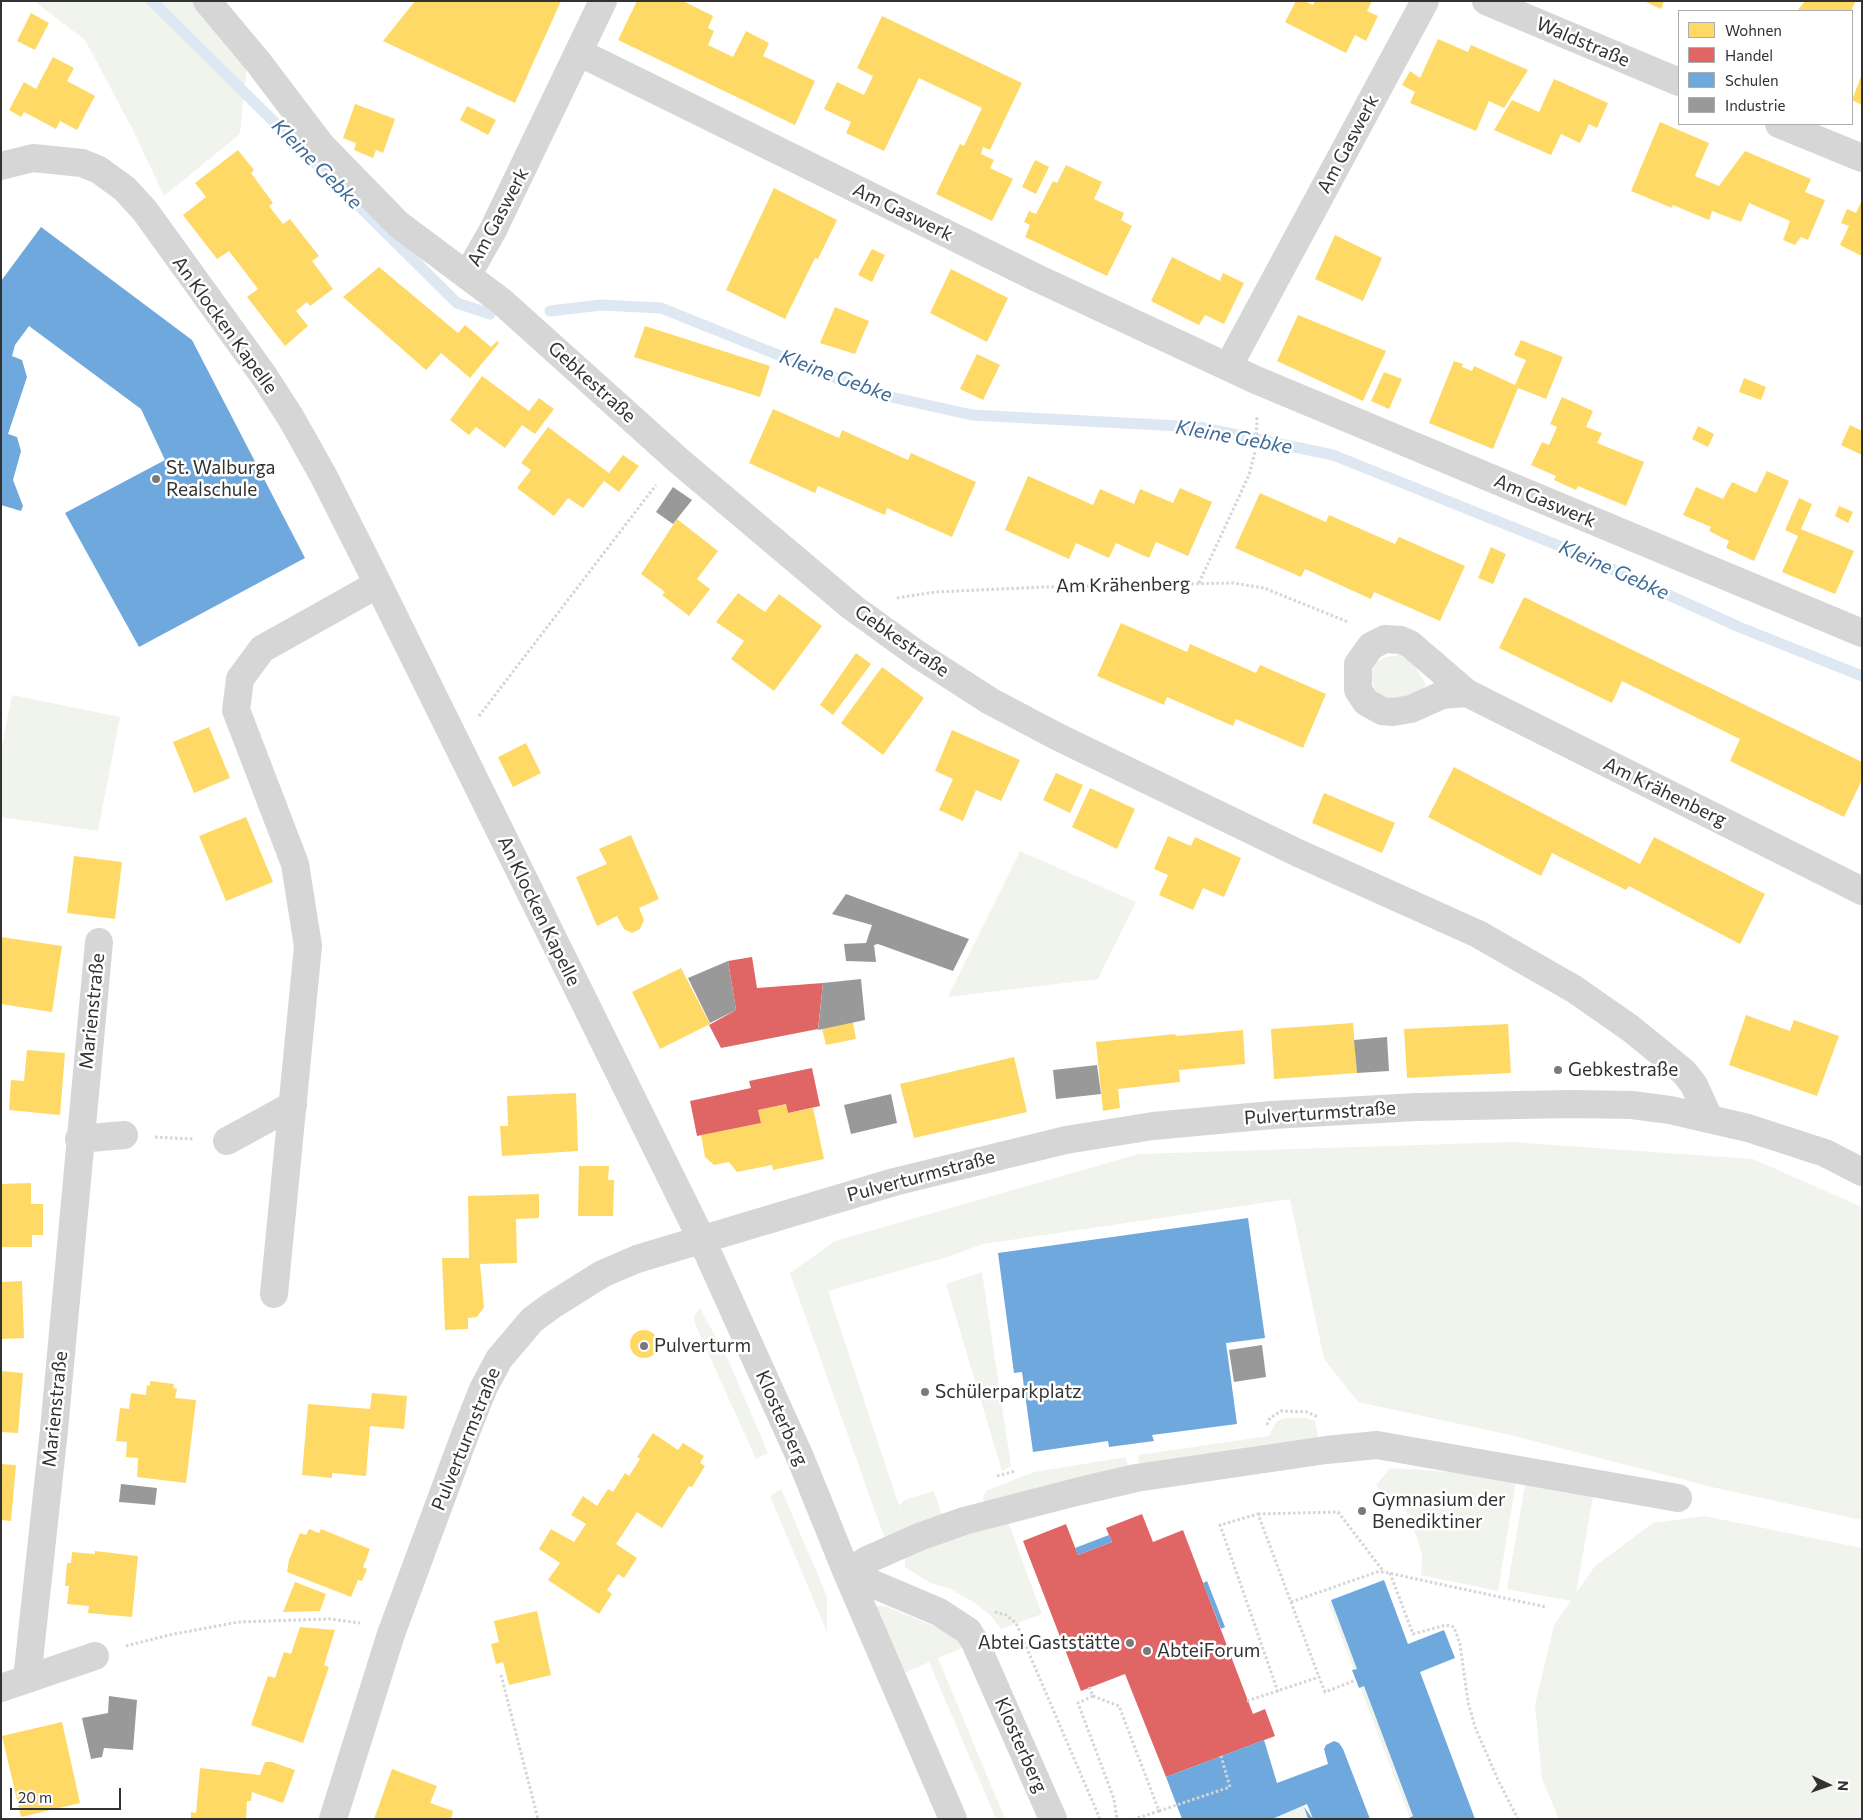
<!DOCTYPE html>
<html>
<head>
<meta charset="utf-8">
<style>
	body { margin:0 }
	#map { position:relative; width:1863px; height:1820px; overflow:hidden; background:#fff; font-family:Commissioner,sans-serif }
	canvas { display:block }
	.frame { position:absolute; inset:0; border:2px solid #323232; pointer-events:none }
	.legend { position:absolute; left:1678px; top:10px; width:175px; height:115px; box-sizing:border-box; background:#fff; border:1px solid #adadad; margin:0; padding:6px 9px; list-style:none; font-size:15px; color:#323232 }
	.legend li { display:flex; align-items:center; gap:10px; height:25px }
	.legend b { width:25px; border:1px solid #adadad }
	.north { position:absolute; left:1803px; top:1760px; width:50px; height:50px; -webkit-text-stroke:4px #fff; paint-order:stroke; rotate:93deg; font-size:14px; font-weight:700; line-height:20px; text-align:center; color:#323232 }
	.north::after { content:''; display:block; margin:auto; width:18px; height:22px; background:#323232; clip-path:polygon(50% 0,100% 100%,50% 72%,0 100%) }
	.scale { position:absolute; left:10px; top:1788px; width:111px; height:22px; box-sizing:border-box; border:2px solid #323232; border-top:0; padding-left:6px; font-size:15px; line-height:18px; white-space:nowrap; color:#323232; -webkit-text-stroke:4px #fff; paint-order:stroke }
</style>
</head>
<body>
<div id="map">
<canvas width="1863" height="1820"></canvas>
<div class="frame"></div>
<ul class="legend">
<li><b style="height:14px;background:#ffd966"></b>Wohnen</li>
<li><b style="height:14px;background:#e06666"></b>Handel</li>
<li><b style="height:14px;background:#6fa8dc"></b>Schulen</li>
<li><b style="height:14px;background:#999"></b>Industrie</li>
</ul>
<div class="north">N</div>
<div class="scale">20 m</div>
</div>
<script>
const ctx = document.querySelector('canvas').getContext('2d');
ctx.lineJoin = 'round';
function paint(path, color) {
  ctx.fillStyle = color;
  ctx.fill(path, 'evenodd');
}
function shape(rows) {
  const path = new Path2D();
  for (const r of rows) {
    if (r.length === 3) {
      path.moveTo(r[0] + r[2], r[1]);
      path.arc(r[0], r[1], r[2], 0, 2 * Math.PI);
      continue;
    }
    path.moveTo(r[0], r[1]);
    for (let i = 2; i < r.length; i += 2) path.lineTo(r[i], r[i + 1]);
  }
  return path;
}
function strokePath(path, color, width, dash) {
  ctx.strokeStyle = color;
  ctx.lineWidth = width;
  ctx.lineCap = dash ? 'butt' : 'round';
  ctx.setLineDash(dash || []);
  ctx.stroke(path);
}
function label(font, color, halo, rows, align = 'center') {
  ctx.font = font + ' Commissioner,sans-serif';
  ctx.lineWidth = 5;
  ctx.setLineDash([]);
  ctx.textBaseline = 'middle';
  ctx.strokeStyle = halo;
  ctx.fillStyle = color;
  for (const [text, x, y, turn = 0] of rows) {
    ctx.save();
    ctx.translate(x, y);
    ctx.rotate((+turn || 0) * Math.PI / 180);
    ctx.textAlign = isNaN(turn) ? turn : align;
    if (halo) ctx.strokeText(text, 0, 0);
    ctx.fillText(text, 0, 0);
    ctx.restore();
  }
}
const green = shape([
	[34,1,194,1,247,63,240,134,164,196,133,130,85,40],
	[1400,655,1413,663,1426,685,1414,696,1387,700,1375,690,1371,677,1374,664,1385,657],
	[12,695,120,717,98,831,1,817,1,751],
	[1020,851,1136,902,1098,979,948,997],
	[1511,1142,1753,1159,1862,1207,1862,1520,1716,1488,1510,1435,1358,1402,1324,1359,1290,1199,983,1244,944,1258,828,1291,899,1506,904,1500,934,1491,941,1512,941,1515,885,1539,790,1273,835,1241,1139,1154],
	[982,1272,1011,1466,1002,1471,946,1284],
	[700,1308,730,1364,768,1453,756,1459,695,1324,694,1316],
	[1284,1418,1306,1418,1315,1421,1319,1443,1141,1473,1138,1455,1269,1436,1277,1421],
	[1126,1457,1130,1474,987,1507,983,1498,986,1491,1034,1472],
	[1390,1468,1517,1476,1498,1591,1421,1575,1422,1554,1410,1517,1402,1505,1376,1486],
	[1526,1479,1594,1491,1576,1593,1595,1566,1653,1523,1704,1516,1862,1548,1862,1819,1559,1819,1542,1779,1535,1705,1554,1625,1571,1601,1507,1589],
	[781,1489,827,1596,827,1632,770,1496],
	[1007,1519,1042,1614,1001,1629,992,1617,974,1602,948,1588,930,1583,905,1567,905,1553],
	[1331,1600,1357,1669,1354,1670,1329,1604],
	[877,1606,885,1606,953,1634,962,1648,938,1658,1005,1819,996,1819,929,1662,904,1673,877,1614],
	[1364,1686,1413,1816,1410,1818,1360,1687],
	[1303,1805,1308,1819,1272,1819]
]);
const homes = shape([
	[415,1,561,1,515,103,383,41],
	[637,1,683,1,713,16,708,28,714,31,708,45,733,57,746,31,769,43,763,56,815,81,795,125,618,40],
	[1296,1,1305,1,1313,5,1315,1,1372,1,1367,11,1378,16,1366,41,1355,35,1346,53,1285,22],
	[1644,1,1664,1,1661,9],
	[1805,1,1852,1,1855,2,1851,11,1797,11],
	[31,13,49,23,35,50,17,41],
	[882,16,1022,83,990,150,983,147,981,154,994,160,990,168,1013,179,992,221,936,194,960,144,964,146,982,108,919,78,884,151,846,133,851,122,824,109,837,82,864,95,873,76,857,68],
	[1438,39,1468,52,1471,45,1528,70,1504,108,1489,101,1476,131,1410,103,1415,92,1402,85,1410,71,1420,78],
	[53,57,74,68,67,81,95,96,77,130,60,121,56,129,24,112,21,117,9,110,24,82,36,89],
	[1862,74,1862,105,1852,100],
	[1554,79,1608,103,1597,128,1589,124,1580,143,1561,134,1551,155,1494,130,1512,100,1539,112],
	[355,104,395,119,383,153,376,150,373,158,354,150,356,143,343,138],
	[467,106,496,120,488,135,460,120],
	[1660,122,1709,143,1695,176,1719,186,1745,151,1811,179,1805,192,1825,200,1808,240,1801,237,1795,245,1783,240,1790,221,1749,203,1741,222,1712,211,1709,220,1673,205,1672,208,1631,191],
	[238,150,254,170,251,173,273,203,269,206,283,224,290,219,319,256,312,261,333,289,310,306,307,302,296,311,308,326,285,346,247,297,258,289,229,251,217,259,183,215,206,197,195,183],
	[1035,160,1049,167,1036,194,1022,187],
	[1066,165,1102,182,1094,199,1124,213,1121,220,1132,226,1107,276,1025,237,1030,225,1024,222,1029,211,1036,214,1053,181,1057,183],
	[774,188,837,220,818,259,815,258,785,319,726,290],
	[1862,200,1862,256,1840,245,1849,226,1841,223,1847,209,1856,213],
	[1335,235,1382,258,1363,301,1315,279],
	[872,249,885,255,872,282,858,275],
	[1172,257,1220,281,1223,273,1244,283,1224,324,1205,315,1199,325,1151,301],
	[379,267,458,333,465,325,491,347,497,341,499,343,470,378,441,353,426,370,343,297],
	[951,269,1008,298,987,342,930,313],
	[835,307,869,321,855,354,820,343],
	[1298,315,1386,351,1363,401,1277,361],
	[645,326,770,366,760,397,634,357],
	[1521,340,1563,357,1546,399,1518,388,1493,449,1429,423,1454,361,1463,364,1462,367,1472,371,1474,366,1515,385,1526,360,1514,355],
	[977,354,1000,365,983,400,960,389],
	[1384,372,1402,379,1389,409,1371,401],
	[482,376,529,411,539,398,554,409,535,434,522,425,505,448,476,427,469,435,450,420],
	[1744,378,1766,387,1761,400,1739,392],
	[1562,397,1593,411,1586,427,1602,433,1597,443,1644,462,1626,506,1578,486,1576,490,1554,480,1556,476,1531,465,1542,442,1549,445,1557,427,1550,424],
	[773,409,839,438,842,430,908,460,911,453,976,482,952,537,887,508,885,515,818,486,815,493,749,463],
	[1850,425,1862,431,1862,455,1841,445],
	[1698,426,1714,434,1708,447,1692,439],
	[548,427,609,473,623,455,639,466,619,492,604,481,583,508,568,498,554,516,517,488,531,470,521,463],
	[1767,471,1789,481,1754,561,1726,548,1729,541,1709,531,1711,527,1683,515,1696,487,1723,499,1732,482,1756,493],
	[1028,476,1093,505,1100,489,1134,504,1140,489,1173,503,1180,488,1212,502,1188,556,1156,542,1149,558,1116,543,1109,558,1076,543,1069,559,1005,530],
	[1260,493,1326,522,1329,515,1395,544,1399,537,1465,566,1440,621,1374,592,1371,599,1305,569,1301,577,1235,548],
	[1799,498,1812,504,1801,529,1854,551,1835,594,1782,572,1798,536,1785,530],
	[1839,506,1853,512,1848,523,1835,516],
	[677,519,718,551,697,579,710,589,689,616,662,595,665,592,641,574],
	[1491,547,1506,554,1493,584,1478,578],
	[738,593,765,612,779,594,822,626,774,691,731,659,744,641,716,622],
	[1524,597,1862,762,1862,780,1844,817,1730,761,1740,739,1622,681,1612,703,1499,648],
	[1121,623,1187,652,1190,644,1256,673,1260,665,1326,694,1303,748,1236,719,1233,726,1167,697,1164,705,1097,676],
	[856,653,871,664,833,715,820,705],
	[882,667,924,698,883,755,841,723],
	[209,727,230,778,194,793,173,742],
	[952,730,1020,760,1001,801,976,790,963,821,939,810,953,779,935,771],
	[526,743,541,773,513,787,498,757],
	[1454,767,1640,864,1654,837,1765,894,1740,944,1629,886,1626,890,1552,853,1541,876,1428,817],
	[1056,773,1083,785,1070,813,1043,800],
	[1090,788,1135,809,1117,849,1072,827],
	[1324,793,1395,823,1382,853,1312,823],
	[246,817,273,882,226,901,199,836],
	[631,835,659,899,639,908,644,920,640,929,632,933,624,929,617,916,597,926,576,877,607,864,599,849],
	[1168,836,1191,846,1195,837,1241,858,1224,897,1203,888,1193,910,1159,895,1168,875,1154,869],
	[74,856,122,862,115,919,67,913],
	[1,937,62,946,52,1012,1,1004],
	[681,968,710,1024,660,1049,632,992],
	[1746,1015,1790,1031,1794,1020,1839,1036,1817,1096,1729,1065],
	[853,1022,856,1039,826,1045,822,1029],
	[1353,1023,1357,1073,1274,1079,1271,1029],
	[1508,1024,1511,1073,1407,1078,1404,1029],
	[1243,1030,1245,1064,1179,1070,1180,1082,1118,1089,1120,1108,1103,1111,1096,1042,1175,1034,1176,1036],
	[27,1050,65,1053,60,1115,9,1110,11,1080,24,1081],
	[1014,1057,1027,1112,914,1138,900,1084],
	[576,1093,578,1151,502,1156,500,1126,508,1126,507,1096],
	[786,1104,788,1113,813,1108,824,1159,773,1170,772,1165,737,1172,729,1162,714,1165,705,1157,701,1135,761,1123,758,1110],
	[579,1166,609,1166,608,1180,614,1180,613,1216,578,1216],
	[31,1183,31,1204,43,1204,43,1235,32,1235,32,1247,1,1247,1,1184],
	[539,1194,539,1218,516,1219,517,1263,480,1264,484,1307,477,1317,468,1318,468,1329,445,1330,442,1258,469,1258,468,1196],
	[22,1281,24,1338,1,1339,1,1282],
	[644,1344,14],
	[1,1371,23,1373,18,1433,1,1432],
	[150,1381,174,1384,173,1388,177,1389,175,1398,196,1400,186,1483,137,1477,138,1458,126,1457,127,1442,116,1441,120,1408,129,1409,131,1393,146,1395,147,1385,150,1386],
	[372,1393,407,1396,404,1429,370,1426,366,1476,332,1473,332,1478,302,1475,308,1404,370,1409],
	[653,1433,678,1450,683,1443,704,1456,700,1463,705,1466,692,1487,689,1486,662,1528,637,1512,616,1544,637,1558,624,1578,618,1574,607,1590,612,1594,599,1614,548,1580,560,1563,539,1549,551,1529,574,1542,586,1524,571,1515,583,1496,597,1506,608,1489,613,1492,625,1473,629,1476,640,1459,637,1457],
	[1,1464,16,1465,11,1521,1,1520],
	[309,1529,319,1533,321,1529,370,1549,363,1567,367,1569,362,1581,358,1580,351,1597,287,1572,289,1560,300,1533,306,1535],
	[95,1551,138,1556,132,1617,88,1613,89,1606,67,1604,69,1586,65,1586,67,1563,71,1563,72,1552,95,1554],
	[295,1582,326,1594,320,1611,283,1612],
	[537,1611,551,1675,509,1685,503,1662,496,1664,491,1644,499,1642,494,1621],
	[300,1627,335,1630,324,1665,329,1667,303,1743,251,1725,268,1676,275,1678,284,1652,291,1654],
	[62,1722,80,1803,21,1817,2,1736],
	[265,1762,272,1762,295,1770,283,1803,252,1792,251,1801,247,1801,246,1819,191,1819,191,1812,196,1813,200,1768,260,1775],
	[392,1769,437,1786,430,1803,453,1811,451,1819,374,1819]
]);
const shops = shape([
	[752,957,757,988,823,983,818,1029,721,1048,709,1025,736,1010,728,961],
	[812,1068,820,1106,788,1113,786,1104,758,1110,761,1123,697,1136,690,1101,751,1088,749,1081],
	[1142,1514,1153,1542,1183,1530,1253,1714,1265,1709,1275,1736,1166,1777,1125,1674,1081,1691,1023,1541,1066,1524,1078,1555,1112,1542,1106,1528]
]);
const schools = shape([
	[41,227,192,340,305,558,139,647,65,513,165,460,141,409,29,326,15,345,12,356,22,360,27,377,8,434,17,437,21,451,13,480,23,506,21,511,1,505,1,281],
	[1248,1218,1265,1338,1226,1343,1237,1424,1152,1435,1154,1441,1109,1447,1108,1441,1033,1452,1022,1372,1014,1373,998,1253],
	[1109,1535,1112,1542,1078,1555,1075,1548],
	[1384,1580,1408,1644,1444,1630,1455,1658,1420,1672,1475,1819,1407,1819,1413,1816,1364,1686,1359,1688,1352,1670,1357,1669,1331,1600],
	[1207,1581,1225,1627,1221,1629,1203,1583],
	[1264,1740,1277,1783,1328,1764,1324,1749,1326,1745,1334,1741,1339,1743,1343,1749,1370,1819,1308,1819,1304,1807,1313,1819,1307,1804,1272,1819,1182,1819,1166,1777]
]);
const industry = shape([
	[673,487,692,500,673,524,656,512],
	[846,894,969,939,953,971,878,944,874,945,876,962,846,961,844,944,866,943,872,925,832,914],
	[728,961,736,1010,710,1023,688,978],
	[861,979,865,1020,818,1030,823,983],
	[1387,1037,1389,1071,1357,1073,1354,1040],
	[1097,1065,1101,1094,1056,1099,1053,1070],
	[891,1094,897,1123,851,1134,844,1105],
	[1262,1345,1266,1377,1234,1382,1229,1350],
	[121,1484,157,1488,155,1505,119,1502],
	[109,1696,137,1700,133,1750,104,1748,102,1757,91,1759,82,1718,108,1713]
]);
const stream = shape([
	[152,1,457,303,490,314],
	[550,311,601,305,661,308,873,393,972,415,1199,427,1333,455,1572,551,1739,627,1862,676]
]);
const path = shape([
	[1199,583,1249,475,1256,448,1257,416],
	[897,598,935,592,1044,587,1233,583,1264,588,1348,622],
	[479,716,656,485],
	[155,1137,194,1139],
	[1267,1425,1270,1418,1281,1411,1307,1412,1318,1417],
	[997,1476,1015,1471],
	[1258,1514,1338,1512,1384,1572],
	[1390,1573,1413,1634,1446,1625,1454,1627,1460,1644,1468,1702,1475,1727,1498,1780,1518,1819],
	[1291,1602,1377,1572,1384,1572,1546,1607],
	[995,1612,1006,1615,1016,1623,1100,1819],
	[1013,1644,1024,1639],
	[126,1646,169,1635,238,1622,330,1619,360,1623],
	[501,1675,538,1819],
	[1089,1687,1093,1696,1078,1703,1114,1799,1117,1819],
	[1278,1692,1220,1525,1258,1514,1319,1677],
	[1093,1696,1119,1706,1159,1811,1135,1819],
	[1247,1701,1319,1677,1325,1692,1356,1680],
	[1159,1811,1230,1787,1221,1756]
]);
const minor = shape([
	[207,1,258,62,321,145,398,224,501,301,679,461,852,607,917,654,990,701,1058,737,1298,853,1478,934,1574,989,1630,1028,1684,1072,1694,1085,1709,1118],
	[1486,1,1679,82],
	[580,53,1039,279,1256,380,1862,633],
	[1779,124,1862,158],
	[1,166,33,158,82,163,99,170,125,189,145,211,264,376,291,418,323,475,378,584,701,1238,800,1457,847,1573,953,1819],
	[468,274,493,230,603,1],
	[1228,367,1425,1],
	[1467,693,1442,695,1411,709,1393,712,1382,711,1366,702,1358,690,1358,664,1371,646,1385,639,1401,640,1410,644,1467,693,1862,891],
	[79,1139,124,1135],
	[227,1141,293,1105],
	[274,1294,308,946,295,864,236,710,240,679,262,649,378,584],
	[847,1573,867,1560,919,1537,964,1521,1080,1491,1136,1478,1326,1450,1377,1445,1678,1498],
	[847,1573,939,1612,968,1631,975,1642,1053,1819],
	[27,1679,54,1430,99,942],
	[1,1688,95,1656],
	[333,1819,391,1634,466,1432,483,1389,499,1359,532,1320,551,1306,602,1274,637,1259,894,1182,1066,1140,1153,1126,1272,1115,1417,1107,1571,1104,1632,1105,1670,1110,1748,1128,1825,1153,1862,1172]
]);
const markers = [
	[156,479,5,"#7a7a7a"],
	[1558,1070,5,"#7a7a7a"],
	[644,1346,5,"#7a7a7a"],
	[925,1392,5,"#7a7a7a"],
	[1362,1511,5,"#7a7a7a"],
	[1130,1643,5,"#7a7a7a"],
	[1147,1651,5,"#7a7a7a"]
];
const streetNames = [
	["Waldstraße",1583,42,23],
	["Am Gaswerk",1348,144,-62],
	["Am Gaswerk",903,212,26],
	["Am Gaswerk",498,217,-62],
	["An Klocken Kapelle",225,325,54],
	["Gebkestraße",592,382,42],
	["Am Gaswerk",1545,501,23],
	["Am Krähenberg",1123,585,-1],
	["Gebkestraße",902,641,35],
	["Am Krähenberg",1665,792,26],
	["An Klocken Kapelle",539,911,64],
	["Marienstraße",92,1011,-84],
	["Pulverturmstraße",1320,1113,-4],
	["Pulverturmstraße",921,1176,-15],
	["Marienstraße",55,1409,-84],
	["Klosterberg",782,1418,66],
	["Pulverturmstraße",466,1439,-68],
	["Klosterberg",1021,1745,66]
];
const poiNames = [
	["St. Walburga",166,468],
	["Realschule",166,490],
	["Gebkestraße",1568,1070],
	["Pulverturm",654,1346],
	["Schülerparkplatz",935,1392],
	["Gymnasium der",1372,1500],
	["Benediktiner",1372,1522],
	["Abtei Gaststätte",1120,1643,"right"],
	["AbteiForum",1157,1651]
];
const waterNames = [
	["Kleine Gebke",317,164,45],
	["Kleine Gebke",836,376,20],
	["Kleine Gebke",1234,437,10],
	["Kleine Gebke",1614,570,24]
];
paint(green, '#f0f4ed');
paint(homes, '#ffd966');
paint(shops, '#e06666');
paint(schools, '#6fa8dc');
paint(industry, '#999');
strokePath(stream, '#dde8f3', 11);
strokePath(path, '#d5d5d5', 3, [2.5, 2.5]);
strokePath(minor, '#d6d6d6', 28);
for (const [x, y, r, color] of markers) {
  const dot = new Path2D();
  dot.arc(x, y, r, 0, 2 * Math.PI);
  ctx.fillStyle = color;
  ctx.fill(dot);
  strokePath(dot, '#fff', 2);
}
label('19px', '#323232', '#fff', streetNames);
label('19px', '#323232', '#fff', poiNames, 'left');
label('italic 20px', '#3f6c96', '#fff', waterNames);
</script>
</body>
</html>
